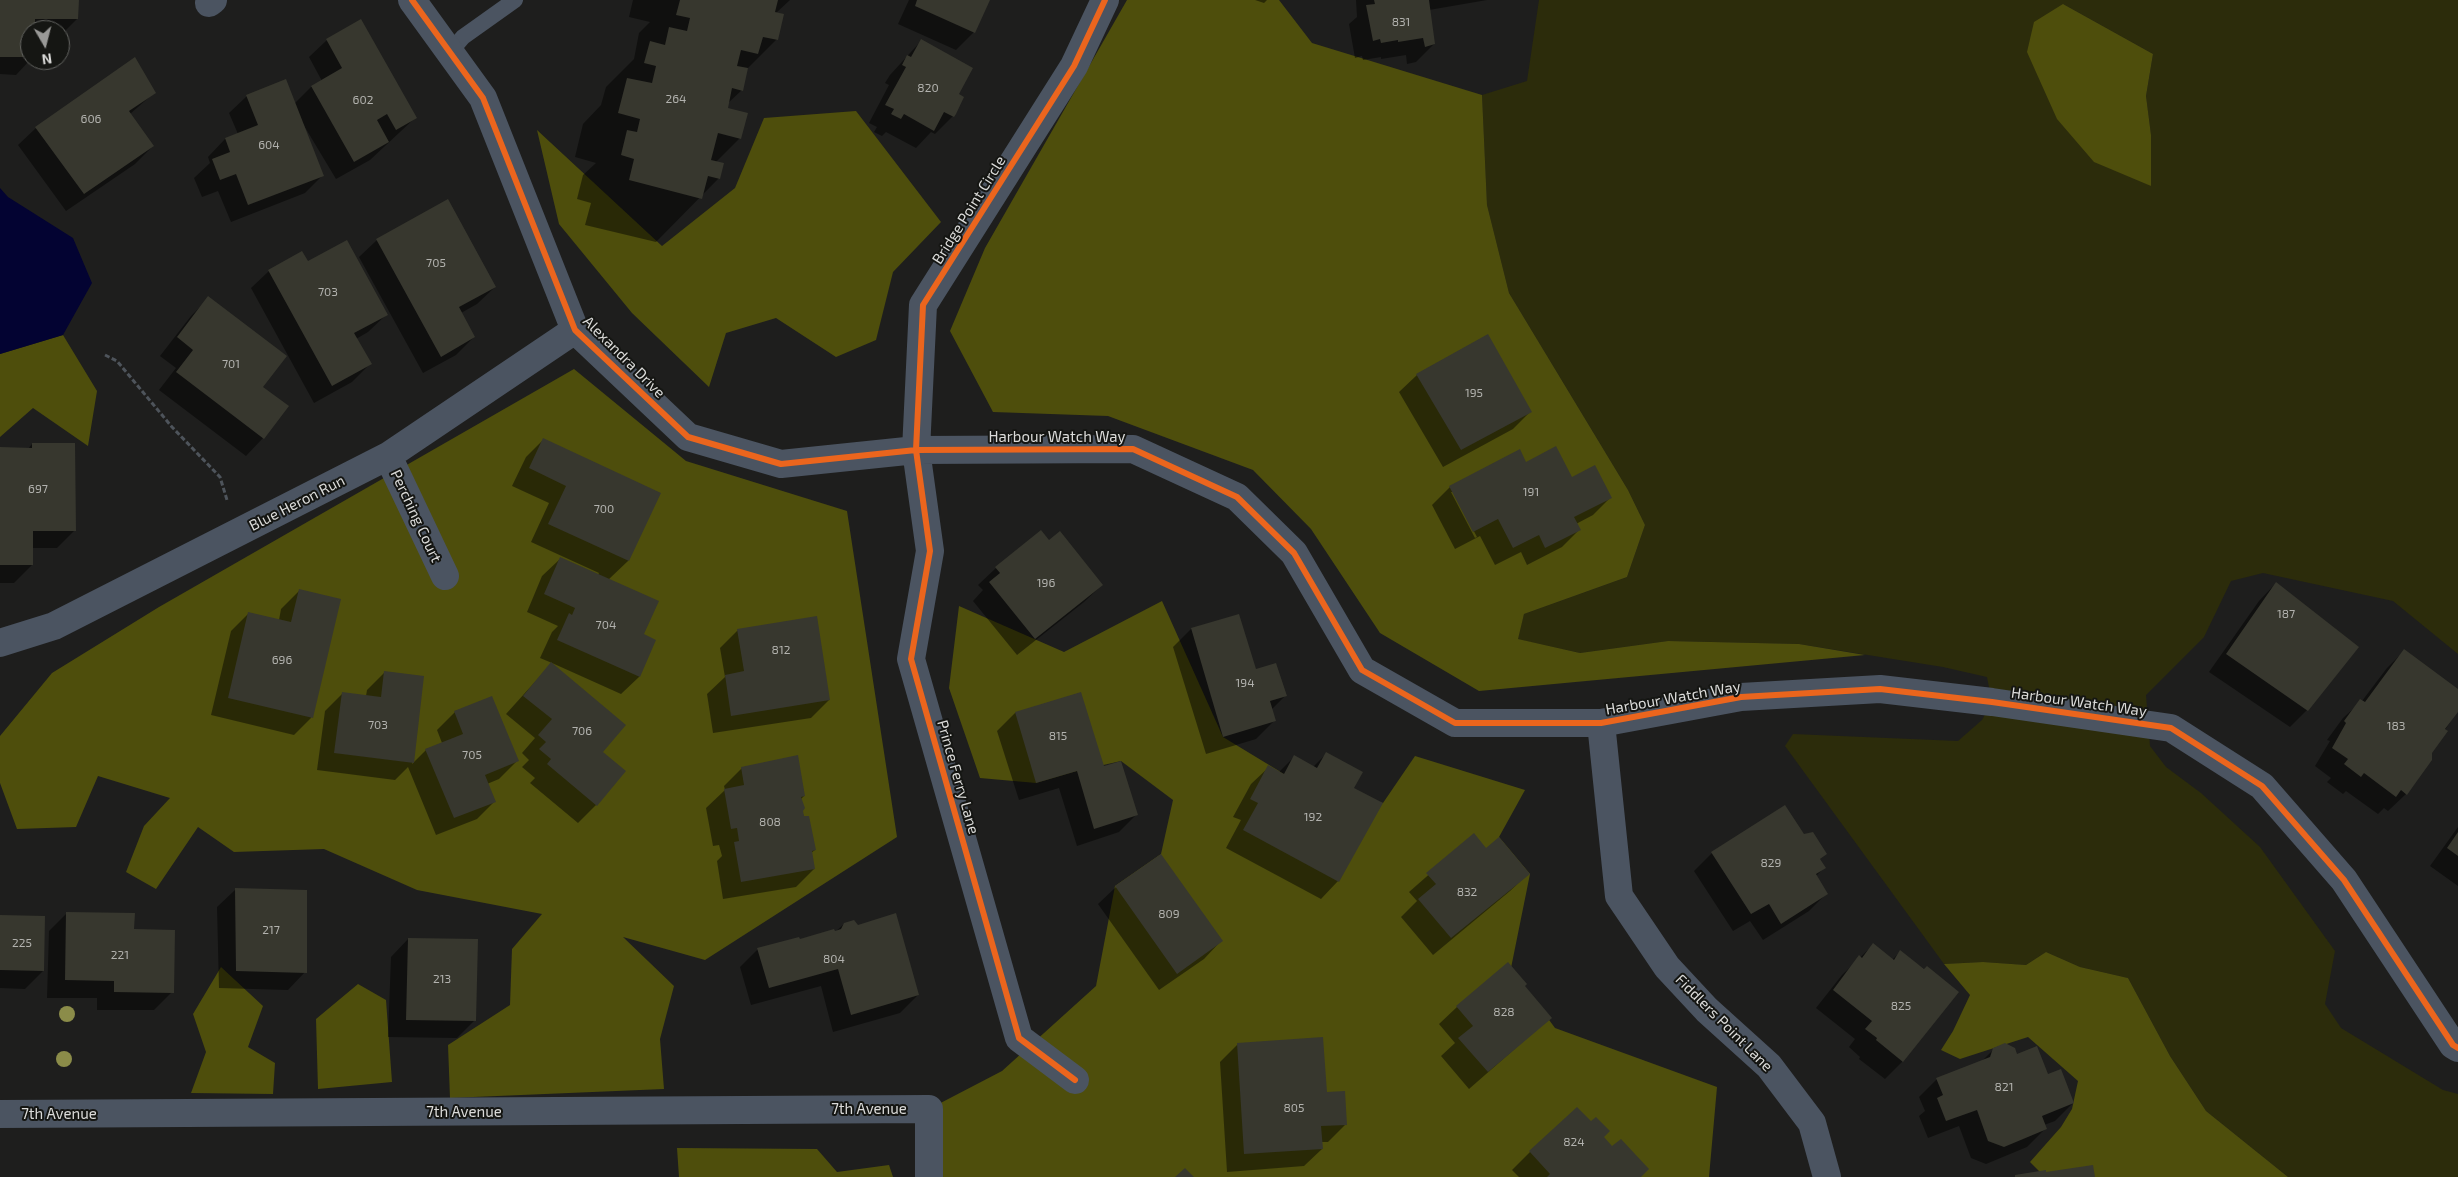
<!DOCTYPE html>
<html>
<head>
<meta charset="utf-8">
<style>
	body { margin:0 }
	#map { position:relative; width:2458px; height:1177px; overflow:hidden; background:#1e1e1d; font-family:"Exo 2",sans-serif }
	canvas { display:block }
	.north { position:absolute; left:20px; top:20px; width:50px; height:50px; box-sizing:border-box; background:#151613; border:1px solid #646562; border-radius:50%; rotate:172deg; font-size:14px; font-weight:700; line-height:20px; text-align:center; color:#dbdbd9 }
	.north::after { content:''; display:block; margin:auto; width:18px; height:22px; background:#999997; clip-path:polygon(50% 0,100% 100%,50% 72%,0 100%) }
</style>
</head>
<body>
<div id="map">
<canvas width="2458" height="1177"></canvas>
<div class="north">N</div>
</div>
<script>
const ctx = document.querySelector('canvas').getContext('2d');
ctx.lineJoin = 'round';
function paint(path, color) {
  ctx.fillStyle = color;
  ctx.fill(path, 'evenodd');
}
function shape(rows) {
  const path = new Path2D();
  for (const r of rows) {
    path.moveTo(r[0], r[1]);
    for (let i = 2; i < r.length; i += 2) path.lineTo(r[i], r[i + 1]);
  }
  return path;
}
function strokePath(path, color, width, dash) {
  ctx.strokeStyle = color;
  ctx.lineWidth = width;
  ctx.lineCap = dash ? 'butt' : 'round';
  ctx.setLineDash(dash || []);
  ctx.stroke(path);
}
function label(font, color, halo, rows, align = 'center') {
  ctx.font = font + ' "Exo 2",sans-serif';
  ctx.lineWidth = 4;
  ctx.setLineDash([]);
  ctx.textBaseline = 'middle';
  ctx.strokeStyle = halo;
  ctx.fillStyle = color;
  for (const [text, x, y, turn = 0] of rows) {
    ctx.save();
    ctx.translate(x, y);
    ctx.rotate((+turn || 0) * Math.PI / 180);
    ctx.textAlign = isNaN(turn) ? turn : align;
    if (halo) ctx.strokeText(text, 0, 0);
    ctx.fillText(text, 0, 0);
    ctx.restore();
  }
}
const green = shape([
	[1539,0,2458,0,2458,654,2393,601,2263,573,2231,581,2204,637,2146,695,2150,746,2166,767,2201,793,2260,847,2335,951,2325,1004,2341,1028,2443,1090,2458,1094,2458,1177,2288,1177,2206,1111,2170,1056,2128,978,2080,967,2046,952,2026,965,1983,962,1944,964,1785,746,1793,734,1958,741,1982,720,1992,702,1987,677,1943,667,1799,644,1668,641,1580,653,1517,639,1524,614,1627,577,1645,525,1628,490,1509,293,1487,205,1482,95,1527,81],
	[2063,4,2153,54,2146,96,2151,135,2151,186]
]);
const forest = shape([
	[1127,0,1279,0,1312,43,1482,95,1487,205,1509,293,1628,490,1645,525,1627,577,1524,614,1518,639,1580,653,1668,641,1799,644,1865,655,1479,691,1380,633,1311,529,1253,470,1108,416,993,412,950,331,985,248],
	[2063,4,2153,54,2146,96,2151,135,2151,186,2094,162,2057,119,2027,52,2034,22],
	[856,111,941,222,893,272,876,340,836,357,776,318,726,333,709,387,632,313,559,224,537,130,662,246,735,188,764,118],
	[63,335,97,391,88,446,33,408,0,437,0,354],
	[574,369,686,461,847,511,897,837,705,960,623,937,674,986,660,1039,664,1089,450,1098,448,1045,510,1005,512,949,542,914,417,890,324,849,234,852,198,827,156,889,126,872,144,826,170,798,98,776,76,827,17,829,0,783,0,736,52,673,159,607],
	[1162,601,1223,737,1284,774,1383,803,1415,756,1525,790,1499,837,1530,874,1511,968,1555,1028,1717,1087,1709,1177,929,1177,929,1109,1002,1071,1096,986,1115,886,1161,854,1173,800,1121,761,1077,771,1036,783,980,778,949,688,959,606,1064,652],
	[2046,952,2080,967,2128,978,2170,1056,2206,1111,2288,1177,2045,1177,2030,1162,2061,1127,2072,1109,2078,1081,2028,1037,1960,1059,1941,1050,1953,1031,1970,995,1944,964,1983,962,2026,965],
	[221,967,263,1006,248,1047,275,1063,273,1094,191,1093,206,1052,193,1014],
	[358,984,386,1000,392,1082,318,1089,316,1019],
	[677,1148,817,1149,837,1172,889,1165,893,1177,679,1177]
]);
const water = shape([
	[0,188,8,197,73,238,92,283,63,335,0,354]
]);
const shadow = shape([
	[0,0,77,0,77,19,60,36,60,30,30,30,30,60,16,75,0,74],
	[633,0,790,0,776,13,777,39,746,70,742,90,727,104,726,109,740,138,716,162,719,178,656,242,585,225,591,203,577,199,583,175,596,163,575,157,583,124,601,105,606,87,634,59,639,33,650,22,629,17],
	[909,0,988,0,974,32,956,50,898,24],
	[1255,0,1267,0,1264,3],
	[1356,0,1487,0,1429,10,1434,44,1416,62,1407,64,1406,55,1381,59,1381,57,1363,60,1362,56,1355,58,1349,24,1357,17],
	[327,40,415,118,370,160,336,179,300,119,322,176,305,193,231,222,218,191,202,197,194,178,210,163,208,157,225,139,238,134,229,113,247,96,294,104,311,87,322,81,309,57],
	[921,41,957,95,953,116,935,134,931,132,916,148,886,132,882,136,874,132,877,127,869,123,889,85,885,83,890,75],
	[154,93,130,114,153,146,135,164,66,211,18,145,36,128],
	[377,240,495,287,477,304,461,313,474,337,456,355,423,373,359,257],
	[308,263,386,315,368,332,356,339,370,364,352,382,314,403,251,288,269,271],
	[209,298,261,387,263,438,246,456,159,390,176,368,160,356,191,316],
	[1417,375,1531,411,1513,429,1443,467,1399,392],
	[543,440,659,494,628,561,608,580,643,635,654,640,639,677,621,694,552,663,601,752,596,805,578,823,530,783,535,778,522,767,529,760,522,753,535,738,506,714,552,663,540,658,552,632,558,626,527,612,542,576,560,559,598,575,599,573,531,542,549,503,512,486,526,457],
	[32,444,74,531,57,548,32,548,32,565,14,583,0,583,0,449,28,449],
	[1526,463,1611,497,1593,515,1576,524,1579,530,1562,547,1527,565,1521,552,1495,565,1480,536,1455,549,1432,505,1450,487],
	[1451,492,1453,492,1477,537,1475,538],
	[1048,542,1102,585,1084,602,1017,655,973,601,983,590,978,585,996,568],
	[2276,583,2307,710,2290,727,2209,672,2259,601],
	[299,591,311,718,294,735,211,715,231,631,249,613,279,620,281,609],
	[1238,615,1255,670,1285,696,1271,710,1274,721,1256,739,1206,754,1173,647,1191,629],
	[738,630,829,700,811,718,713,733,707,694,725,677,720,648],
	[2404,651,2458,691,2458,710,2430,753,2431,760,2406,794,2388,811,2384,808,2378,814,2346,791,2343,794,2327,782,2331,778,2315,766,2330,741,2327,740,2343,718,2362,701,2387,668],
	[385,672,423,677,412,764,426,750,442,743,437,730,455,712,517,761,499,779,487,784,495,801,477,819,436,835,408,767,395,780,317,770,325,711,343,693,366,696,367,690],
	[1080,693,1103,767,1136,815,1119,832,1077,846,1059,788,1019,800,997,731,1015,713],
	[1327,753,1352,789,1338,881,1321,899,1226,848,1241,820,1233,817,1251,784,1269,767,1279,772,1294,757,1313,767],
	[742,768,804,796,801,799,804,808,802,811,815,850,811,853,814,869,796,887,723,899,717,861,722,856,719,845,713,846,706,808,725,790,724,786],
	[2458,827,2458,886,2430,866],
	[1474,835,1486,849,1528,874,1510,891,1433,955,1401,917,1417,901,1409,892],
	[1804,836,1826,854,1819,860,1824,868,1816,876,1827,893,1809,911,1763,940,1750,921,1733,931,1694,871,1712,853],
	[1116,887,1221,941,1204,959,1159,990,1098,904],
	[235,890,305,972,288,990,219,988,217,907],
	[67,913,133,930,172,992,154,1010,97,1010,97,998,47,998,49,931],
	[0,916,43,971,25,989,0,988],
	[844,924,918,995,900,1013,833,1032,821,986,751,1005,740,967,758,949,834,933],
	[408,939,474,1021,457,1038,388,1037,391,957],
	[1873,945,1892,960,1900,952,1957,992,1902,1062,1885,1079,1859,1059,1860,1057,1849,1047,1855,1039,1816,1008,1842,975],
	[1523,986,1550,1018,1469,1089,1441,1056,1455,1043,1439,1024,1457,1007],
	[1238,1044,1326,1094,1346,1124,1328,1142,1321,1142,1322,1149,1304,1166,1227,1172,1220,1062],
	[1994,1049,2017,1056,2047,1076,2073,1103,2055,1121,2044,1125,2045,1129,2027,1147,1986,1164,1971,1158,1959,1126,1928,1138,1919,1116,1925,1111,1919,1097,1937,1079,1981,1062],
	[1602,1137,1640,1177,1519,1177,1512,1170,1530,1152]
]);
const building = shape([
	[0,0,79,0,78,19,35,19,35,30,30,30,30,57,0,57],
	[680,0,778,0,775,12,784,14,778,40,763,37,758,54,741,50,737,66,748,68,743,91,732,88,728,108,748,113,741,139,718,133,711,160,724,163,720,179,708,176,702,199,629,180,634,159,621,155,627,130,637,132,640,119,618,113,627,78,652,83,656,66,644,63,650,41,665,45,669,27,687,31,690,18,676,15],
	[917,0,990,0,975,33,915,6],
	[1374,0,1429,0,1435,44,1425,47,1423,38,1398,42,1398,40,1381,43,1380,39,1373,41,1366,5,1375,4],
	[361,19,417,118,396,130,387,114,377,120,389,142,354,162,311,86,342,68,326,39],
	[921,39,973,68,959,94,964,97,956,114,954,117,944,112,934,131,904,114,901,119,891,114,894,109,885,105,906,67,902,65,907,55,911,57],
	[135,57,156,93,129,111,154,146,84,194,35,127],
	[286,79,324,176,248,205,236,174,220,180,212,159,230,152,225,138,258,125,246,95],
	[448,199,496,287,459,307,475,337,441,357,376,239],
	[347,240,388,315,354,333,372,364,332,386,268,270,302,251,308,261],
	[208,296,287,356,263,387,289,406,264,439,176,372,193,350,177,337],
	[1488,334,1532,412,1461,450,1416,374],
	[543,438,661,493,629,561,548,524,566,486,529,468],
	[32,443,75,443,76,531,33,531,33,565,0,565,0,447,32,448],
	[1556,446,1572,477,1595,465,1612,498,1574,517,1581,530,1545,548,1539,535,1513,548,1498,519,1473,532,1449,486,1520,449,1526,462],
	[1041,530,1049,540,1060,531,1103,585,1035,639,989,582,1000,573,995,567],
	[560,557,659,601,644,634,656,640,640,677,557,640,569,613,572,615,575,608,544,594],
	[2276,582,2359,647,2308,711,2226,654],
	[299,589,341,599,313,718,228,698,248,612,291,622],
	[1239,614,1256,669,1276,663,1287,696,1270,701,1276,721,1223,737,1191,628],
	[817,616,830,700,731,716,725,675,744,671,737,629],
	[2404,649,2458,689,2458,712,2445,729,2448,731,2432,753,2432,760,2414,785,2407,795,2401,790,2396,797,2364,773,2361,777,2344,764,2348,759,2332,748,2346,723,2344,721,2360,699,2365,702],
	[551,662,626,725,603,752,626,771,597,806,547,764,551,759,539,749,546,742,538,735,552,719,523,696],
	[384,671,424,676,414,763,334,753,342,692,381,697],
	[1081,692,1104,766,1121,761,1138,815,1094,829,1077,771,1036,783,1015,712],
	[492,696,519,761,485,775,496,802,454,818,425,749,463,734,454,711],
	[1326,752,1363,772,1354,788,1383,803,1339,882,1243,830,1258,803,1250,799,1268,765,1284,774,1294,755,1317,768],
	[798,755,805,796,801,797,805,808,803,811,804,816,809,816,816,850,812,851,815,869,741,882,734,842,739,841,737,828,731,829,724,789,744,785,741,767],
	[1785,805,1804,834,1813,832,1827,854,1820,859,1826,868,1816,874,1828,894,1781,924,1769,904,1751,914,1711,852],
	[2458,832,2458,856,2447,848],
	[1474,833,1486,848,1499,837,1530,874,1451,938,1418,899,1436,884,1426,873],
	[1161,854,1223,941,1177,974,1115,886],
	[235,888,307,890,307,973,236,971],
	[66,912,135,913,134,929,175,930,174,993,114,992,114,981,65,980],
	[896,913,919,995,851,1015,838,969,769,988,757,948,799,937,800,939,834,929,835,931,841,929,844,923,854,920,858,925],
	[0,915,45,916,44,971,0,970],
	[408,938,478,939,476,1021,406,1020],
	[1873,943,1894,960,1900,950,1924,969,1927,966,1959,992,1903,1062,1876,1040,1877,1038,1865,1029,1872,1021,1833,990,1859,955,1862,958],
	[1508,962,1527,984,1525,986,1552,1018,1488,1072,1458,1038,1473,1026,1456,1006],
	[1323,1037,1327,1092,1345,1091,1347,1125,1321,1126,1323,1149,1244,1154,1237,1043],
	[2005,1043,2015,1048,2017,1054,2037,1046,2048,1074,2061,1069,2074,1103,2042,1116,2047,1129,2004,1147,1988,1141,1977,1110,1946,1121,1937,1098,1943,1095,1936,1078,1990,1057,1993,1048],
	[1577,1107,1591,1121,1596,1117,1610,1131,1604,1137,1612,1146,1621,1139,1649,1169,1641,1177,1547,1177,1550,1174,1529,1151],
	[2093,1165,2095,1177,2015,1177,2015,1175,2046,1170,2046,1172],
	[1185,1168,1194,1177,1175,1177]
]);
const path = shape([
	[105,355,117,361,172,427,220,477,227,500]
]);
const lane = shape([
	[450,52,463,37,515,0]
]);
const street = shape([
	[412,0,483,98,575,330,688,437,781,464,916,450,1133,449,1237,497,1294,553,1362,670,1455,723,1601,723,1741,697,1880,689,1992,702,2171,728,2262,786,2344,880,2453,1045,2458,1048],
	[209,3,213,0],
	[388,456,445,576],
	[0,643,54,626,388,456,575,330],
	[1601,723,1619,896,1667,967,1707,1010,1769,1066,1812,1123,1827,1177],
	[1075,1080,1019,1038,911,659,930,551,916,450,923,305,1074,66,1105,0],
	[0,1114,929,1109,929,1177]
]);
const cycleway = shape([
	[412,0,483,98,575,330,688,437,781,464,916,450,1133,449,1237,497,1294,553,1362,670,1455,723,1601,723,1741,697,1880,689,1992,702,2171,728,2262,786,2344,880,2453,1045,2458,1048],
	[1075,1080,1019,1038,911,659,930,551,916,450,923,305,1074,66,1105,0]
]);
const trees = [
	[67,1014],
	[64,1059]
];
const numberNames = [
	["831",1401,22],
	["820",928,88],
	["264",676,99],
	["602",363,100],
	["606",91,119],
	["604",269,145],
	["705",436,263],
	["703",328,292],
	["701",231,364],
	["195",1474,393],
	["697",38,489],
	["191",1531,492],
	["700",604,509],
	["196",1046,583],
	["187",2286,614],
	["704",606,625],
	["812",781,650],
	["696",282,660],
	["194",1245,683],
	["703",378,725],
	["183",2396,726],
	["706",582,731],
	["815",1058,736],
	["705",472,755],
	["192",1313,817],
	["808",770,822],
	["829",1771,863],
	["832",1467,892],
	["809",1169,914],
	["217",271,930],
	["225",22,943],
	["221",120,955],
	["804",834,959],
	["213",442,979],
	["825",1901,1006],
	["828",1504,1012],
	["821",2004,1087],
	["805",1294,1108],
	["824",1574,1142]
];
const streetNames = [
	["Bridge Point Circle",969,210,-58],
	["Alexandra Drive",624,357,45],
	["Harbour Watch Way",1057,437],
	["Blue Heron Run",297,503,-27],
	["Perching Court",416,516,65],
	["Harbour Watch Way",1673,698,-10],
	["Harbour Watch Way",2079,702,8],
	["Prince Ferry Lane",958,777,74],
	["Fiddlers Point Lane",1724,1023,45],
	["7th Avenue",869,1109],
	["7th Avenue",464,1112],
	["7th Avenue",59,1114]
];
paint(green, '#2c2c0b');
paint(forest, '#4e4e0c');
paint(water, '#030332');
paint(shadow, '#0007');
paint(building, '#37372e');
strokePath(path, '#4e545b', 3, [5, 2.5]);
strokePath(lane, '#4b5461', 16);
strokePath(street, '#4b5461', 28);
strokePath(cycleway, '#eb651d', 6);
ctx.fillStyle = '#8b8c49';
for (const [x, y] of trees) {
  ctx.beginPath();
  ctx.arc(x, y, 8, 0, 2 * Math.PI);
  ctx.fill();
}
label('12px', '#b2b2ae', null, numberNames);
label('15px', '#dbdbd9', '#151613', streetNames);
</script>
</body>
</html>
